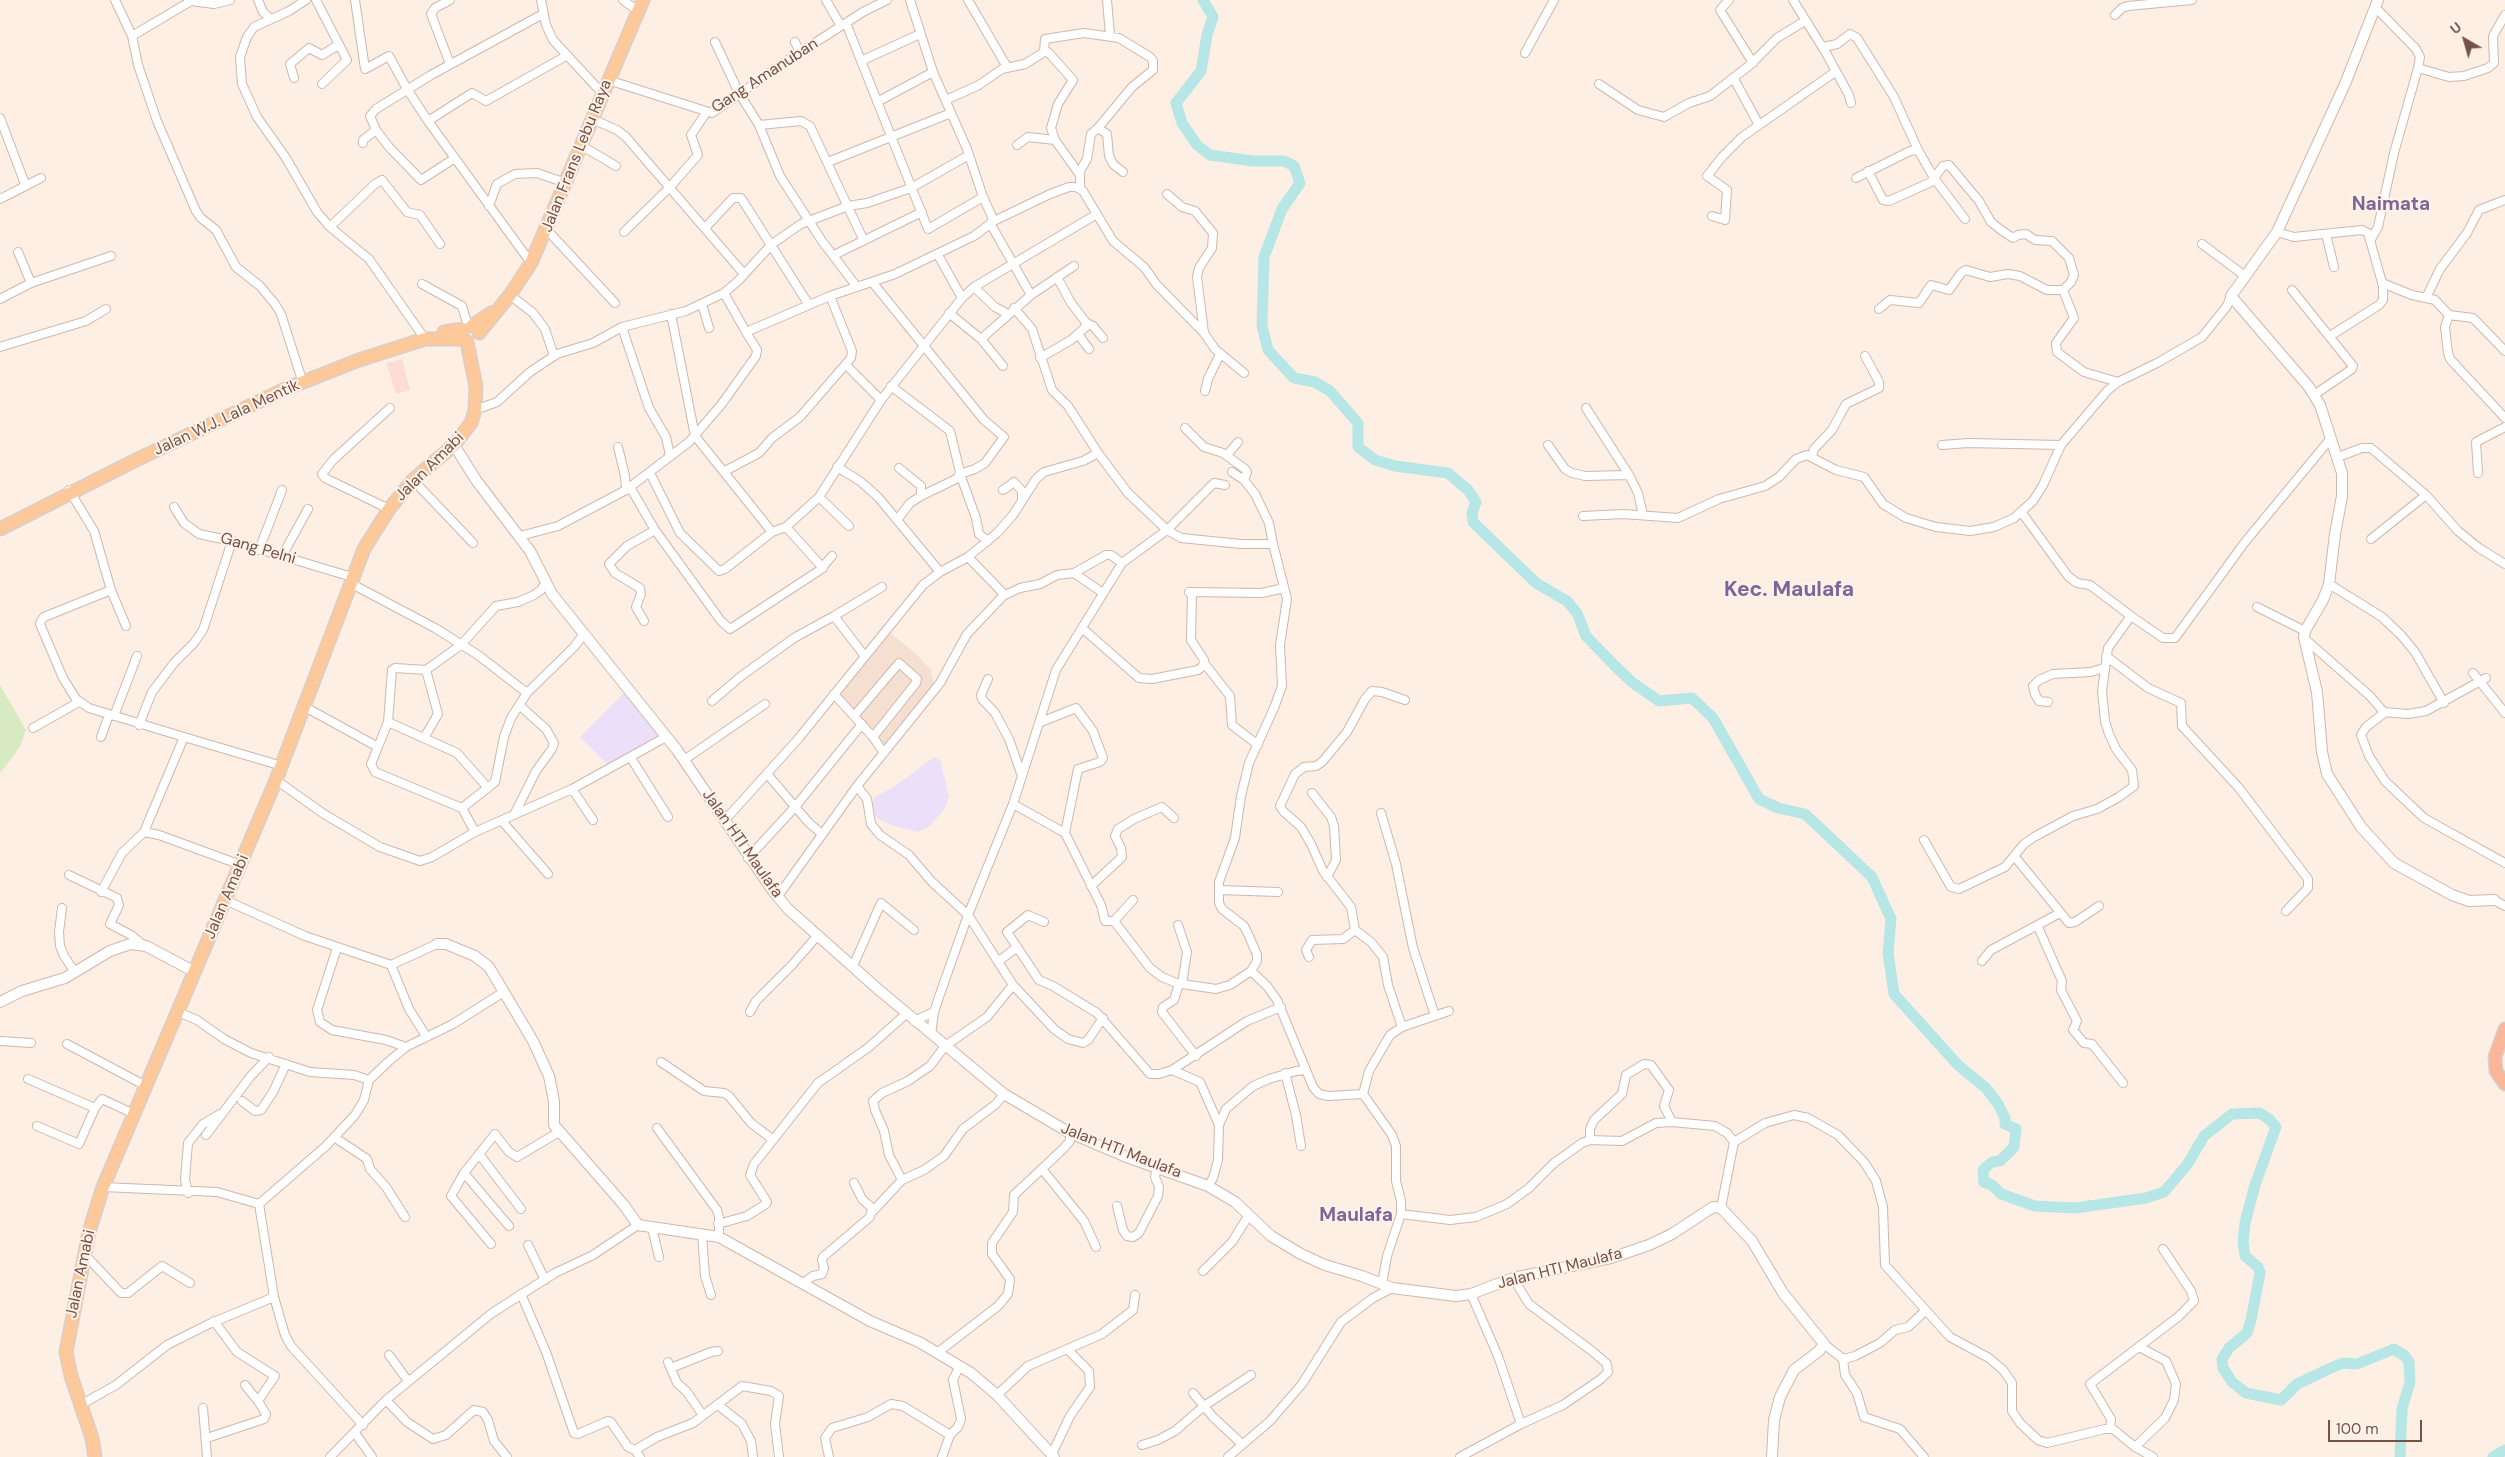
<!DOCTYPE html>
<html>
<head>
<meta charset="utf-8">
<style>
	body { margin:0 }
	#map { position:relative; width:2505px; height:1457px; overflow:hidden; background:#fdefe3; font-family:"DM Sans",sans-serif }
	canvas { display:block }
	.north { position:absolute; left:2440px; top:15px; width:50px; height:50px; -webkit-text-stroke:4px #fff3e9; paint-order:stroke; rotate:322deg; font-size:14px; font-weight:700; line-height:20px; text-align:center; color:#755248 }
	.north::after { content:''; display:block; margin:auto; width:18px; height:22px; background:#755248; clip-path:polygon(50% 0,100% 100%,50% 72%,0 100%) }
	.scale { position:absolute; left:2328px; top:1420px; width:94px; height:22px; box-sizing:border-box; border:2px solid #755248; border-top:0; padding-left:6px; font-size:15px; line-height:18px; white-space:nowrap; color:#755248; -webkit-text-stroke:4px #fff3e9; paint-order:stroke }
</style>
</head>
<body>
<div id="map">
<canvas width="2505" height="1457"></canvas>
<div class="north">U</div>
<div class="scale">100 m</div>
</div>
<script>
const ctx = document.querySelector('canvas').getContext('2d');
ctx.lineJoin = 'round';
function paint(path, color) {
  ctx.fillStyle = color;
  ctx.fill(path, 'evenodd');
}
function shape(rows) {
  const path = new Path2D();
  for (const r of rows) {
    path.moveTo(r[0], r[1]);
    for (let i = 2; i < r.length; i += 2) path.lineTo(r[i], r[i + 1]);
  }
  return path;
}
function strokePath(path, color, width, dash) {
  ctx.strokeStyle = color;
  ctx.lineWidth = width;
  ctx.lineCap = dash ? 'butt' : 'round';
  ctx.setLineDash(dash || []);
  ctx.stroke(path);
}
function label(font, color, halo, rows, align = 'center') {
  ctx.font = font + ' "DM Sans",sans-serif';
  ctx.lineWidth = 4;
  ctx.setLineDash([]);
  ctx.textBaseline = 'middle';
  ctx.strokeStyle = halo;
  ctx.fillStyle = color;
  for (const [text, x, y, turn = 0] of rows) {
    ctx.save();
    ctx.translate(x, y);
    ctx.rotate((+turn || 0) * Math.PI / 180);
    ctx.textAlign = isNaN(turn) ? turn : align;
    if (halo) ctx.strokeText(text, 0, 0);
    ctx.fillText(text, 0, 0);
    ctx.restore();
  }
}
const residential = shape([
	[889,632,915,653,931,670,934,686,886,750,837,695]
]);
const commercial = shape([
	[402,359,410,390,396,394,386,363]
]);
const education = shape([
	[628,689,661,733,654,742,610,767,580,737],
	[934,757,940,760,949,797,945,808,930,826,918,832,891,825,875,817,872,804,875,797,894,787]
]);
const green = shape([
	[0,685,26,730,20,747,0,773]
]);
const river = shape([
	[1203,0,1213,17,1207,35,1201,71,1176,103,1182,123,1197,145,1210,155,1253,161,1284,161,1294,166,1300,183,1282,209,1264,257,1262,326,1268,350,1294,378,1315,382,1330,391,1358,423,1358,447,1375,460,1395,466,1448,473,1468,490,1476,502,1472,513,1473,522,1536,583,1567,601,1577,613,1586,636,1614,665,1633,683,1659,701,1692,698,1713,718,1759,799,1778,808,1805,814,1872,877,1891,919,1888,953,1894,994,1958,1065,1986,1088,1998,1104,2005,1118,2005,1124,2016,1129,2014,1147,2000,1161,1992,1162,1983,1170,1984,1182,1992,1185,2001,1194,2035,1206,2075,1208,2146,1198,2164,1192,2187,1165,2204,1136,2232,1114,2260,1113,2270,1120,2276,1127,2255,1185,2245,1223,2243,1243,2245,1256,2258,1267,2260,1273,2251,1320,2247,1333,2229,1348,2222,1359,2223,1368,2232,1382,2246,1393,2281,1400,2297,1384,2331,1368,2343,1363,2357,1364,2394,1349,2405,1356,2409,1362,2410,1382,2402,1409,2400,1457],
	[2493,1457,2505,1450]
]);
const minor = shape([
	[115,0,132,36,191,1,214,4,230,0],
	[258,0,263,12,270,18],
	[306,0,289,11,254,27,247,37,240,57,242,84,257,117,286,158,317,212,330,227,369,259,425,339],
	[316,0,347,60,322,84],
	[355,0,365,69,389,56,407,89,428,121,531,263],
	[541,0,546,25,553,40,603,94],
	[623,0,638,11],
	[826,0,841,26],
	[910,0,933,72,967,149,983,197,994,221],
	[968,0,1007,67],
	[1107,0,1110,35],
	[1729,0,1720,10,1753,63],
	[1793,0,1826,53,1849,95,1851,103],
	[2115,15,2122,8,2128,6,2192,0],
	[846,23,928,229,983,197],
	[132,36,138,65,157,121,196,211,201,218,216,230,236,267,260,286,275,304,281,314,302,380],
	[715,42,739,93,759,125,780,176,822,241,857,287],
	[795,42,800,53],
	[1823,47,1837,44,1850,34,1857,38,1894,97,1918,150],
	[1044,52,1045,39,1084,33,1119,38,1150,57,1153,61,1153,70,1132,87,1098,128],
	[1525,53,1554,0],
	[861,61,920,34],
	[450,64,431,14,435,8,450,0],
	[2418,68,2449,77,2464,76,2488,68,2494,63,2493,36,2505,15],
	[294,78,290,64,309,48,322,55,338,45],
	[1734,79,1759,125],
	[608,80,712,113,788,60,863,12,887,0],
	[1599,84,1638,110,1664,117,1689,103,1710,96,1750,65,1777,38,1805,21],
	[946,100,979,85,1002,69,1025,64,1044,52,1048,52,1073,80,1058,104,1051,128,1055,140,1080,175,1080,188],
	[877,102,933,72],
	[0,118,25,184],
	[592,119,617,130,626,137,744,274],
	[428,121,472,93,486,101,566,56],
	[759,125,801,121,810,126,863,239],
	[376,130,389,147,421,180,455,158],
	[363,143,363,140,376,130,370,116,376,109,431,75,543,14],
	[1017,145,1028,137,1055,140],
	[582,146,616,166],
	[828,162,951,113],
	[1868,171,1883,200,1889,201,1931,182,1943,166,1949,165,1979,201,1991,222,2001,230,2013,238,2018,235,2026,234,2035,240,2052,241,2069,258,2074,275,2071,282,2063,290,2047,290,2020,276,2008,274,1990,277,1966,270,1961,273,1949,290,1931,285,1919,303,1890,300,1879,309],
	[1079,173,1087,159,1091,134,1098,128,1107,134,1109,156,1113,164,1123,172],
	[1856,178,1910,151,1918,150,1934,178,1965,219],
	[1167,194,1182,207,1195,211,1213,233,1212,248,1199,268,1197,277,1204,333],
	[0,199,41,178],
	[489,206,497,184,515,174,537,173,566,183],
	[1712,216,1725,220,1727,190,1707,176,1722,157,1742,137,1835,72],
	[990,223,1031,295],
	[330,227,375,184,382,180,407,212,420,215,440,244],
	[706,227,733,198,741,198,809,305],
	[547,230,615,303],
	[624,232,670,187,698,155,691,135,706,113],
	[2277,232,2294,237,2362,230,2368,233,2383,286,2383,300,2379,305,2330,336],
	[2326,234,2334,267],
	[2370,241,2378,227,2394,153,2418,68,2420,57,2416,49,2375,7],
	[2202,244,2245,276],
	[18,252,31,283],
	[834,255,922,212],
	[938,255,962,298],
	[1057,277,1071,303,1088,325],
	[873,283,984,420,1004,437,985,463,975,469,960,474,976,518,979,534,988,541],
	[2382,283,2412,295,2435,300,2449,315,2473,318,2505,351],
	[422,284,462,306,468,326],
	[974,287,995,307,1008,314],
	[2063,290,2074,318,2056,343,2057,352,2084,372,2118,382],
	[2292,290,2353,366,2352,369,2314,395],
	[724,293,746,332],
	[510,295,533,313,545,329,554,356],
	[2426,298,2440,269,2467,233,2479,210,2505,200],
	[0,299,31,283,111,256],
	[702,304,709,328],
	[1014,308,1032,329,1052,390,1068,406,1098,453,1128,493,1167,530,1214,483,1225,485],
	[949,313,981,339,1031,295,1074,266],
	[671,314,695,436,772,532,786,527,819,497,881,400,962,298,974,287,1097,214],
	[2449,315,2445,327,2448,353,2450,359,2505,418],
	[622,327,649,408,666,437,670,456],
	[1078,334,1089,349],
	[981,339,1003,366],
	[0,347,86,321,106,309],
	[1040,358,1071,340,1089,324,1093,326,1103,338],
	[846,365,881,400],
	[891,386,950,431,960,472,958,478,921,496,910,503,897,520],
	[1205,391,1208,379,1220,354],
	[1586,408,1629,475,1638,493,1643,515],
	[475,410,497,402,530,372,557,354,593,343,622,327,686,311,724,293,738,281,772,244,801,224,848,206,867,203,911,188,969,155],
	[1185,428,1204,447,1223,453,1245,469,1247,472,1244,480],
	[1548,445,1565,469,1572,473,1585,476,1629,475],
	[1942,445,1968,443,2061,445],
	[618,447,625,476,626,490],
	[1227,455,1238,442],
	[1812,456,1814,449,1832,430,1846,404,1879,388,1879,382,1865,356],
	[2338,457,2362,448,2371,448,2426,495,2458,531,2479,548,2505,564],
	[837,467,860,481,878,497,940,572],
	[899,468,921,486,921,496],
	[725,471,759,453,772,438,800,417,851,358,852,351,830,296],
	[1232,472,1244,480,1255,494,1269,523,1273,544],
	[650,473,680,533,719,571,725,569,772,532],
	[2478,473,2476,442,2505,427],
	[413,480,473,543],
	[630,487,655,530,721,621,730,629,820,570,832,556],
	[69,490,94,531,111,590,126,626],
	[1003,490,1014,482,1022,491,1022,499],
	[819,497,849,526],
	[174,507,184,523,199,534,232,541,352,577],
	[389,509,325,478,322,474,333,460,390,408],
	[1583,516,1623,514,1678,518,1719,499,1765,486,1779,477,1796,459,1807,455,1836,470,1864,477,1883,504,1906,518,1936,527,1970,531,1994,527,2014,518,2033,501,2043,485,2061,445,2107,391,2118,382,2159,362,2202,337,2227,306,2231,296],
	[786,527,823,568],
	[520,536,558,526,626,490,689,442,721,405,756,356,757,350,746,332,830,296,895,274,974,236,994,221,1050,194,1069,187,1076,187,1083,191,1113,241,1144,267,1157,285,1204,333,1215,349,1244,373],
	[2371,539,2426,495],
	[259,550,282,490],
	[282,556,308,509],
	[1074,573,1106,555,1111,555,1122,563],
	[350,583,435,628,478,655,527,693],
	[2329,584,2382,617,2401,635,2415,652,2444,703],
	[1189,592,1262,593,1284,588],
	[1003,596,1020,588,1040,584,1057,575,1074,573,1103,593],
	[2257,607,2305,631],
	[834,616,882,587],
	[2131,616,2163,638,2175,638,2245,542,2331,438],
	[644,621,636,607,641,594,640,588,615,573,609,564,627,546,655,530],
	[1082,628,1139,678,1152,679,1198,670,1203,666,1204,660,1191,640,1192,592],
	[2305,639,2370,696,2382,710,2383,714,2366,727,2361,735,2369,756,2385,781,2424,818,2505,863],
	[2106,656,2148,688,2181,703,2182,726,2239,788,2308,879,2308,888,2286,911],
	[1204,663,1230,696,1232,725,1258,745],
	[2473,673,2505,713],
	[988,679,981,695,982,699,995,713,1009,739,1022,776],
	[834,694,873,737,884,753],
	[712,701,740,677,794,638,834,616,864,655],
	[2048,702,2039,701,2035,694,2033,686,2039,680,2053,674,2091,672,2104,668],
	[305,707,378,747,371,764,375,772,462,808,495,782,504,737,511,718,527,693,574,647,583,635],
	[2383,712,2408,714,2426,711,2486,678],
	[114,716,137,656],
	[854,716,899,663,917,679,916,683,873,737],
	[388,722,457,753,488,788],
	[1041,722,1076,708,1093,731,1103,758,1100,762,1078,769,1065,833],
	[139,725,152,692,174,663,194,643,203,630,232,541],
	[33,728,79,702],
	[101,737,109,715],
	[184,737,282,766],
	[424,738,438,714,426,670],
	[378,747,388,722,392,670,395,668,426,670,461,645,496,606,518,602,534,595,541,590,546,582],
	[631,758,668,817],
	[684,760,765,704],
	[768,775,809,823,822,834],
	[276,780,324,814,380,847,420,861,432,857,475,832,572,789,666,737],
	[857,786,867,799,871,824,880,835,909,855,932,882,968,915,1013,985,1054,1029,1068,1039,1083,1043,1088,1040,1103,1018],
	[572,789,593,820],
	[1312,793,1331,817,1334,826,1336,860,1327,877],
	[1013,804,1065,833,1101,905,1105,921,1114,921],
	[462,808,475,832],
	[1381,813,1396,864,1413,948,1435,1016],
	[514,815,536,771,552,749,554,743,546,729,519,705],
	[726,819,798,739,923,585,940,572,968,557,997,533,1013,515,1036,479,1044,472,1083,461,1098,453],
	[502,821,548,874],
	[144,832,159,835,241,865],
	[1924,840,1951,887,1959,889,2005,867,2024,844,2034,837,2073,816,2097,809,2119,797,2134,786,2132,770,2116,749,2109,734,2105,721,2102,691,2108,648,2131,616,2090,585,2077,583,2068,576,2022,513],
	[2015,857,2069,923,2075,922,2099,906],
	[748,858,795,807,862,724],
	[69,875,117,898,119,905,110,924,131,935,142,944],
	[1091,886,1122,857,1121,848,1115,836,1118,829,1134,819,1162,807,1174,818],
	[1219,890,1278,892],
	[101,892,122,853,144,832,184,737,89,708,76,699,63,678,40,624,41,621,44,617,111,590],
	[778,896,857,786,940,683,967,634,1003,596,1002,592,968,557],
	[225,900,305,936,391,965],
	[1133,900,1114,921,1150,968,1162,977,1179,984,1174,1000,1163,1007,1162,1012,1196,1056],
	[2494,900,2505,906],
	[62,908,59,932,60,946,64,956,75,972],
	[1044,922,1028,915,1007,932,1039,980,1053,986,1097,1013,1150,1074,1159,1074,1172,1070,1200,1082,1219,1125],
	[1178,925,1187,952,1182,984,1216,989,1230,985,1251,971],
	[2038,927,2062,981,2061,990,2077,1021,2073,1030,2084,1043,2092,1044,2123,1083],
	[337,948,317,1010,320,1022,332,1030,386,1040,406,1047],
	[1309,957,1306,950,1312,940,1343,939,1355,930],
	[999,961,1017,947],
	[1982,961,1991,950,2060,913],
	[853,966,881,903,914,930],
	[178,1012,197,1020,224,1039,251,1053,310,1072,354,1075,369,1080],
	[750,1012,756,1001,792,965,818,935],
	[914,1021,934,1012],
	[1402,1027,1388,985,1383,957,1371,942,1355,930,1351,907,1323,871,1311,844,1301,827,1283,811,1280,806,1295,774,1304,767,1316,766,1322,762,1347,732,1365,699,1372,691,1382,692,1405,700],
	[931,1034,934,1012,940,994,968,915,1013,804,1056,670,1122,563,1167,530,1181,538,1241,544,1273,544,1287,599,1280,645,1282,686,1274,708,1249,763,1241,796,1235,838,1219,882,1219,903,1222,909,1244,926,1249,936,1257,955,1257,961,1251,971,1267,986,1277,1000,1313,1087,1319,1094,1328,1096,1363,1094,1392,1135,1396,1146,1396,1181,1401,1201,1401,1214,1450,1220,1476,1217,1507,1204,1529,1188,1554,1163,1582,1143,1590,1140,1622,1141,1656,1123,1672,1122,1715,1126,1727,1133,1734,1142,1721,1208],
	[426,1036,409,1009,391,965,437,944],
	[0,1041,31,1043],
	[67,1044,146,1086],
	[661,1062,704,1091,724,1093,729,1096,751,1123,772,1139],
	[1172,1070,1247,1021,1281,1007],
	[1285,1073,1296,1115,1301,1146],
	[28,1079,95,1108,102,1099,134,1114],
	[1363,1094,1369,1071,1390,1035,1402,1027,1449,1011],
	[242,1101,255,1111,261,1110,273,1092,286,1064],
	[37,1126,79,1144,95,1108],
	[657,1128,717,1210,719,1217,719,1237],
	[206,1135,250,1077,269,1057],
	[334,1137,367,1159,370,1169,386,1187,405,1217],
	[1590,1140,1590,1129,1594,1120,1622,1094,1626,1075,1644,1064,1651,1065,1669,1090,1664,1106,1672,1122],
	[1734,1142,1765,1123,1794,1115,1808,1118,1838,1135,1864,1162,1876,1181,1883,1207,1885,1265,1950,1337,1989,1358,2003,1370,2012,1383,2012,1411,2020,1423,2038,1440,2047,1443,2105,1429,2113,1429,2135,1447,2153,1457],
	[479,1154,521,1209],
	[1042,1169,1084,1221,1096,1247],
	[464,1173,509,1226],
	[902,1180,924,1170,944,1156,963,1129,996,1104,1004,1094],
	[1208,1186,1213,1178,1218,1160,1219,1125,1226,1109,1253,1086,1269,1079,1296,1071,1305,1070],
	[103,1187,217,1192,259,1204,326,1146,355,1115,364,1100,369,1080,388,1062,406,1047,453,1024,502,993],
	[188,1193,185,1180,188,1143,203,1124,220,1114],
	[259,1204,274,1297,285,1335,291,1346,363,1425],
	[1117,1206,1123,1230,1127,1236,1133,1237,1139,1233,1158,1196,1159,1187,1155,1177,1157,1166],
	[872,1212,902,1180,889,1155,884,1131,875,1110,873,1101,882,1093,908,1081,930,1066,945,1046,987,1017,1013,985],
	[718,1224,747,1216,766,1204,767,1202,750,1175,754,1164,818,1083,869,1047,906,1014],
	[652,1228,659,1257],
	[702,1234,705,1276,711,1295],
	[491,1244,451,1196,464,1173,495,1134,509,1152,517,1157,559,1132],
	[528,1245,545,1280],
	[86,1256,121,1293,128,1293,162,1266,190,1283],
	[1203,1271,1232,1242,1249,1215],
	[803,1283,813,1276,822,1274,824,1268,822,1260,823,1257,870,1217,872,1208,862,1199,854,1183],
	[1382,1284,1387,1256,1401,1214],
	[521,1294,546,1352,574,1433,578,1434,608,1421,611,1422,628,1447,635,1450,640,1457],
	[1471,1294,1498,1356,1521,1424],
	[1824,1344,1843,1359,1845,1375,1857,1393,1864,1417,1900,1429,1924,1457],
	[937,1353,998,1306,1008,1294,1010,1279,992,1254,992,1243,1013,1212,1014,1195,1063,1149,1070,1141,1070,1133],
	[389,1355,408,1381],
	[1843,1359,1855,1356,1880,1343,1895,1330,1908,1327,1925,1311],
	[668,1362,677,1383,687,1392,702,1414],
	[671,1368,711,1352,718,1351],
	[245,1385,258,1401],
	[1193,1393,1213,1417,1242,1444],
	[997,1395,1028,1366,1102,1334,1133,1310,1135,1295],
	[386,1400,407,1422,433,1439,446,1435,474,1410,483,1412,488,1420,494,1441,507,1457],
	[82,1404,116,1385,167,1345,209,1324,274,1297],
	[718,1405,742,1424,751,1441,753,1457],
	[203,1408,207,1457],
	[2110,1429,2111,1419,2090,1384,2178,1317,2194,1301,2191,1291,2163,1249],
	[355,1433,372,1457],
	[207,1438,264,1419,266,1414,258,1401,275,1376,237,1352,214,1321],
	[1142,1445,1158,1440,1175,1431,1204,1406,1251,1375],
	[2135,1447,2165,1418,2174,1400,2176,1384,2166,1361,2139,1347],
	[635,1450,657,1437,693,1423,742,1386,771,1391,779,1396,775,1424,779,1457],
	[1052,1454,1070,1416,1090,1387,1089,1371,1068,1350],
	[330,1457,386,1400,492,1313,555,1273,593,1255,638,1225],
	[829,1457,825,1438,832,1428,868,1417,891,1404,903,1406,950,1435],
	[942,1457,950,1435,958,1427,961,1419,953,1380,959,1367],
	[1228,1457,1270,1421,1302,1384,1341,1322,1373,1298,1392,1288],
	[1460,1457,1521,1424,1563,1405,1601,1379,1608,1372,1607,1364,1592,1351,1529,1304,1513,1278]
]);
const tertiary = shape([
	[2378,0,2345,84,2277,232,2231,296,2309,387,2320,405,2342,473,2342,496,2335,534,2329,584,2323,600,2305,631,2304,637,2317,692,2322,752,2327,774,2361,827,2394,863,2452,895,2469,901,2494,900],
	[454,445,476,480,530,551,552,594,677,750,773,891,788,909,879,990,1004,1094,1070,1133,1124,1156,1208,1186,1235,1202,1271,1236,1301,1254,1325,1265,1362,1276,1392,1288,1456,1296,1471,1294,1513,1278,1611,1258,1649,1245,1672,1234,1713,1207,1721,1208,1752,1241,1783,1293,1824,1344,1819,1351,1794,1370,1780,1397,1774,1420,1772,1457],
	[437,944,446,944,475,956,489,967,533,1041,549,1076,554,1101,554,1125,623,1204,638,1225,719,1237,870,1321,919,1342,971,1373,997,1395,1054,1457],
	[0,1002,22,991,65,978,110,951,130,944,146,946,195,972]
]);
const primary = shape([
	[472,326,491,313],
	[444,332,463,329],
	[479,333,510,295,531,263,643,0],
	[0,529,134,461,283,390,359,360,425,339,464,339],
	[95,1457,92,1438,71,1376,66,1352,89,1232,103,1187,276,780,364,549,389,509,413,480,454,445,471,423,475,410,476,387,467,342]
]);
const trunk = shape([
	[2505,1029,2495,1057,2496,1071,2505,1084]
]);
const streetNames = [
	["Gang Amanuban",765,76,-33],
	["Jalan Frans Lebu Raya",577,156,-68],
	["Jalan W.J. Lala Mentik",227,418,-25],
	["Jalan Amabi",430,467,-45],
	["Gang Pelni",258,549,16],
	["Jalan HTI Maulafa",742,844,55],
	["Jalan Amabi",227,897,-67],
	["Jalan HTI Maulafa",1121,1151,21],
	["Jalan HTI Maulafa",1560,1269,-14],
	["Jalan Amabi",81,1274,-78]
];
const quarterNames = [
	["Naimata",2391,205],
	["Maulafa",1356,1216]
];
const districtNames = [
	["Kec. Maulafa",1789,590]
];
paint(residential, '#f4dfd1');
paint(commercial, '#fddcd6');
paint(education, '#ecdff9');
paint(green, '#d8eac1');
strokePath(river, '#b7e6e6', 11);
strokePath(minor, '#d0b7ac', 10);
strokePath(tertiary, '#d0b7ac', 12);
strokePath(primary, '#d8cfcc', 15);
strokePath(trunk, '#d8cfcc', 15);
strokePath(minor, '#fff', 8);
strokePath(tertiary, '#fff', 10);
strokePath(primary, '#fdc99a', 12);
strokePath(trunk, '#fab699', 12);
label('16px', '#755248', '#fff3e9', streetNames);
label('bold 19px', '#7f6499', '#fff3e9', quarterNames);
label('bold 21px', '#7f6499', '#fff3e9', districtNames);
</script>
</body>
</html>
